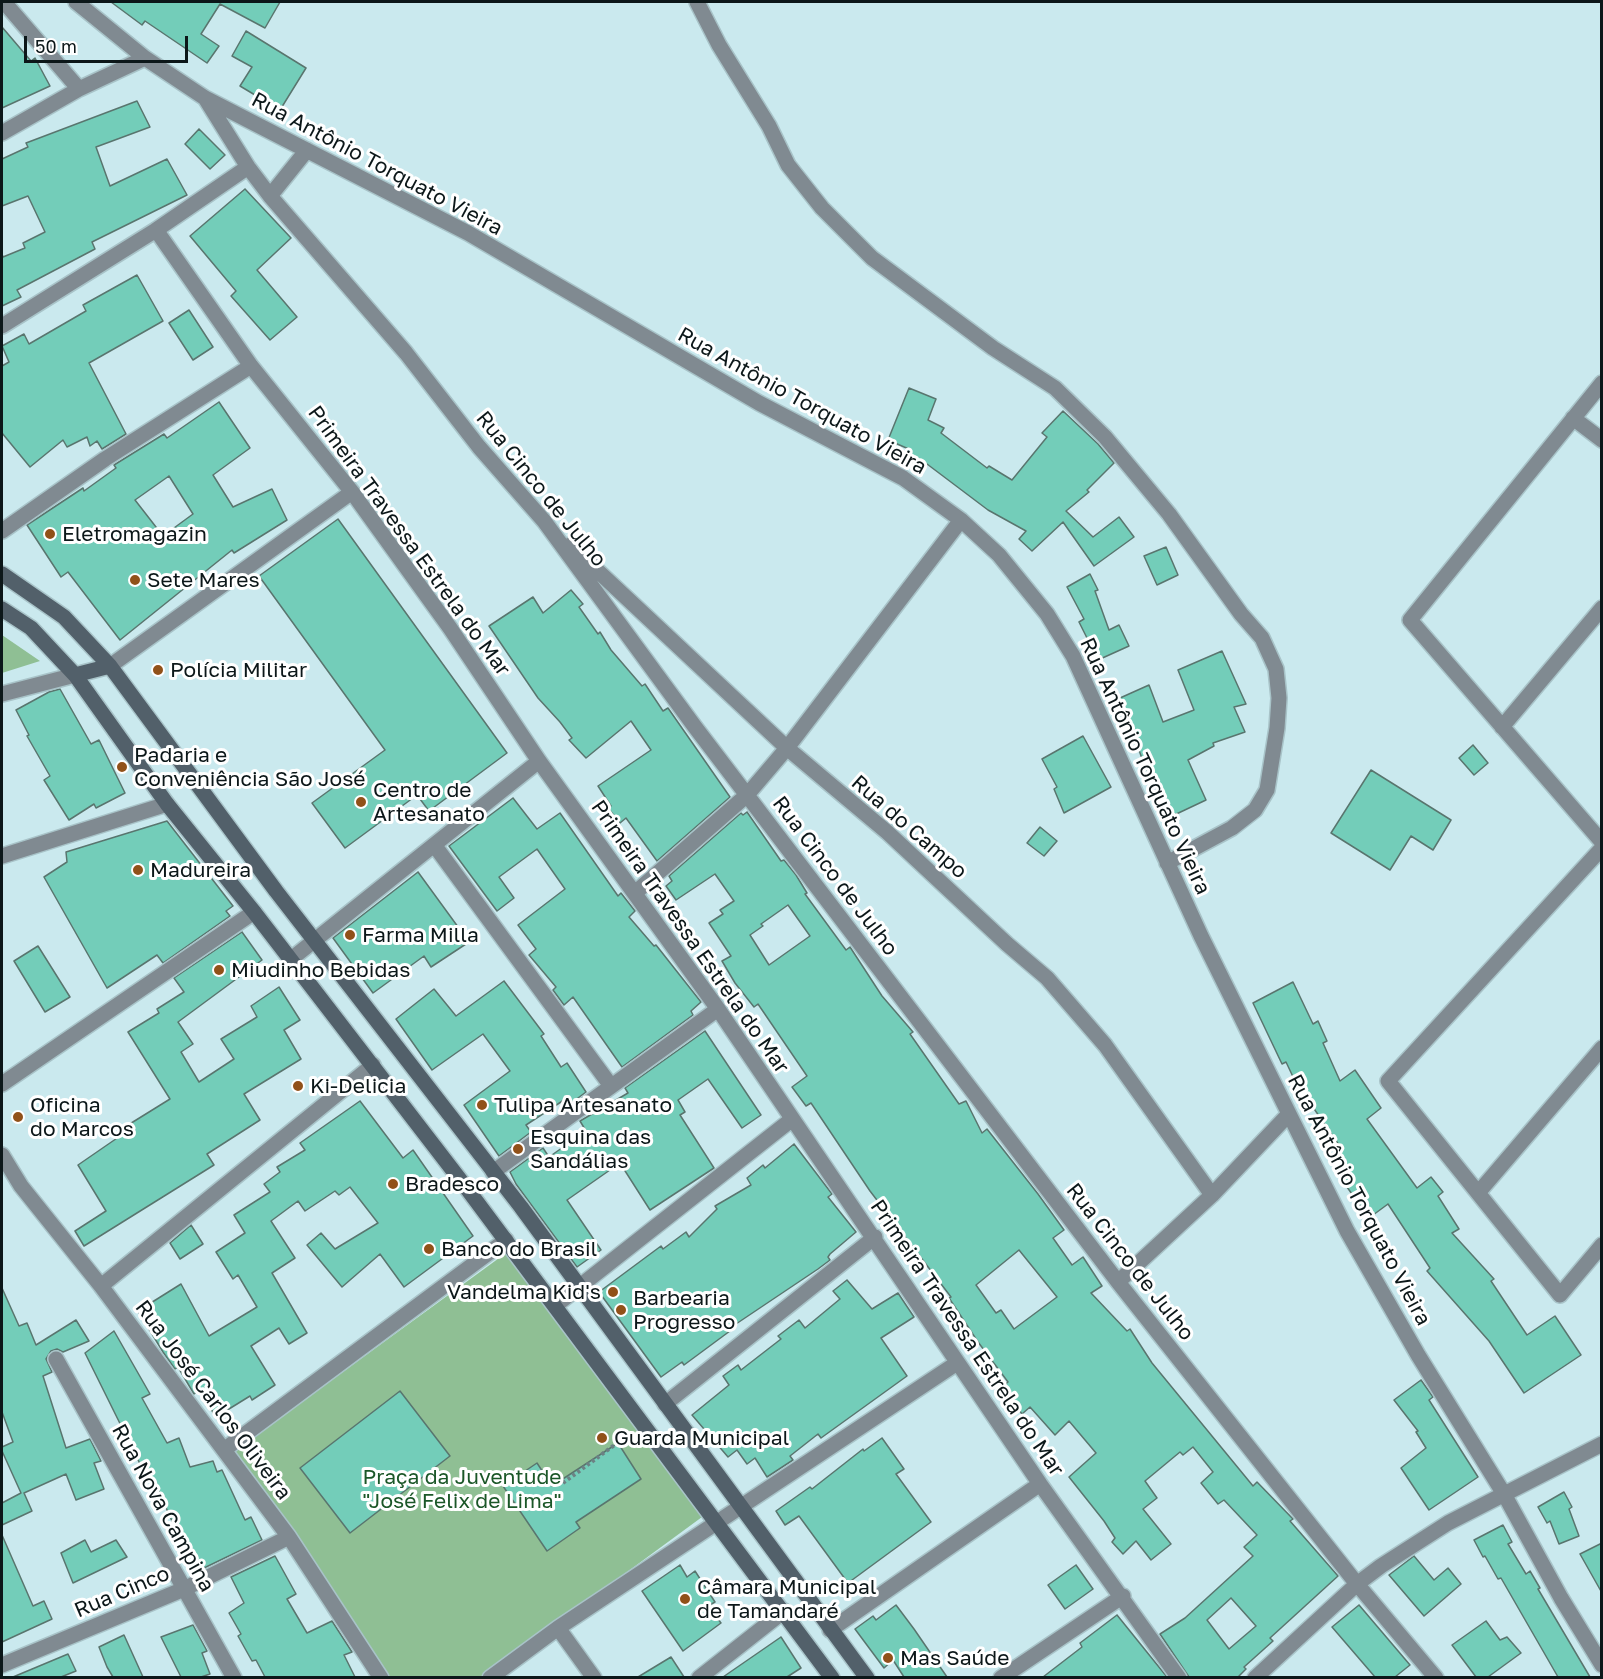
<!DOCTYPE html>
<html>
<head>
<meta charset="utf-8">
<style>
	body { margin:0 }
	#map { position:relative; width:1603px; height:1679px; overflow:hidden; background:#cae9ee; font-family:"Golos Text",sans-serif }
	canvas { display:block }
	.frame { position:absolute; inset:0; border:3px solid #0c1719; pointer-events:none }
	.scale { position:absolute; left:24px; top:36px; width:164px; height:27px; box-sizing:border-box; border:3px solid #0c1719; border-top:0; padding-left:8px; font-size:18px; line-height:21px; white-space:nowrap; color:#0c1719; -webkit-text-stroke:4px #fff; paint-order:stroke }
</style>
</head>
<body>
<div id="map">
<canvas width="1603" height="1679"></canvas>
<div class="frame"></div>
<div class="scale">50 m</div>
</div>
<script>
const ctx = document.querySelector('canvas').getContext('2d');
ctx.lineJoin = 'round';
function paint(path, color) {
  ctx.fillStyle = color;
  ctx.fill(path, 'evenodd');
}
function shape(rows) {
  const path = new Path2D();
  for (const r of rows) {
    path.moveTo(r[0], r[1]);
    for (let i = 2; i < r.length; i += 2) path.lineTo(r[i], r[i + 1]);
  }
  return path;
}
function strokePath(path, color, width, dash) {
  ctx.strokeStyle = color;
  ctx.lineWidth = width;
  ctx.lineCap = dash ? 'butt' : 'round';
  ctx.setLineDash(dash || []);
  ctx.stroke(path);
}
function label(font, color, halo, rows, align = 'center') {
  ctx.font = font + ' "Golos Text",sans-serif';
  ctx.lineWidth = 6;
  ctx.setLineDash([]);
  ctx.textBaseline = 'middle';
  ctx.strokeStyle = halo;
  ctx.fillStyle = color;
  for (const [text, x, y, turn = 0] of rows) {
    ctx.save();
    ctx.translate(x, y);
    ctx.rotate((+turn || 0) * Math.PI / 180);
    ctx.textAlign = isNaN(turn) ? turn : align;
    if (halo) ctx.strokeText(text, 0, 0);
    ctx.fillText(text, 0, 0);
    ctx.restore();
  }
}
const green = shape([
	[2,635,40,661,2,673],
	[506,1253,702,1517,484,1677,387,1677,233,1452]
]);
const building = shape([
	[111,2,280,2,265,28,220,4,201,34,219,46,207,63,145,21,142,25,111,2],
	[2,27,31,61,35,58,50,86,2,108,2,27],
	[246,31,306,68,280,110,240,86,252,67,232,56,246,31],
	[137,101,150,127,96,147,110,186,167,159,187,195,92,242,95,249,17,290,21,297,2,306,2,254,3,257,25,248,23,243,45,232,28,196,2,206,2,159,28,147,26,143,137,101],
	[199,129,225,155,210,169,185,144,199,129],
	[245,189,291,238,257,270,297,317,270,340,231,296,236,291,190,236,245,189],
	[137,275,163,321,89,363,126,434,102,449,97,441,90,446,87,437,67,447,63,440,30,467,2,433,2,366,9,362,2,346,24,334,29,344,86,311,83,305,137,275],
	[189,310,213,347,193,360,169,323,189,310],
	[909,388,936,399,928,420,944,428,941,433,987,468,989,466,1012,480,1047,437,1042,433,1063,411,1098,444,1114,463,1087,490,1089,492,1066,511,1093,537,1119,517,1134,537,1094,566,1063,522,1032,551,1019,539,1026,531,988,510,927,464,925,468,907,460,911,450,888,440,909,388],
	[219,402,250,448,213,475,233,507,272,489,287,520,234,553,232,550,120,640,68,572,61,577,27,525,83,488,84,491,116,468,114,465,164,434,167,438,219,402],
	[169,476,193,514,163,536,135,500,169,476],
	[338,519,507,753,429,811,417,795,345,848,312,803,385,750,259,576,338,519],
	[1166,547,1178,575,1157,585,1144,556,1166,547],
	[1090,574,1098,590,1095,591,1109,630,1119,625,1129,646,1098,660,1079,622,1084,619,1067,587,1090,574],
	[571,590,583,604,579,607,598,634,600,632,611,650,642,686,645,684,663,711,668,708,730,797,657,861,626,818,620,823,608,808,611,806,598,786,651,750,631,721,586,758,569,740,572,738,560,722,538,698,489,626,533,597,543,613,571,590],
	[1222,651,1246,704,1234,707,1245,732,1213,743,1214,746,1188,760,1206,800,1170,817,1144,764,1120,698,1149,685,1163,722,1194,710,1178,670,1222,651],
	[60,689,91,744,99,740,125,793,96,808,94,804,69,820,44,780,50,776,27,736,29,735,16,710,49,692,60,689],
	[1083,736,1111,787,1064,813,1054,789,1057,787,1042,759,1083,736],
	[1473,745,1488,763,1474,775,1459,758,1473,745],
	[1371,770,1451,820,1433,850,1411,836,1390,870,1331,833,1371,770],
	[513,798,537,829,560,813,618,896,621,893,635,911,629,917,654,946,656,945,701,1002,691,1011,693,1015,622,1067,573,997,564,1005,553,990,556,987,529,955,536,949,518,925,565,889,537,849,499,877,514,898,497,911,449,846,513,798],
	[747,812,781,861,784,860,796,875,807,893,805,894,846,950,850,947,882,996,913,1032,910,1034,959,1104,966,1101,982,1133,987,1129,1038,1194,1064,1230,1053,1238,1072,1265,1083,1257,1102,1286,1091,1293,1127,1331,1130,1329,1152,1363,1253,1486,1257,1482,1293,1519,1290,1521,1338,1576,1270,1638,1273,1641,1244,1667,1246,1669,1238,1677,1189,1677,1160,1634,1185,1618,1253,1556,1244,1547,1257,1535,1224,1500,1218,1504,1201,1483,1213,1472,1193,1447,1183,1455,1180,1452,1145,1481,1157,1498,1143,1509,1171,1544,1151,1560,1136,1541,1123,1554,1112,1542,1115,1538,1104,1521,1069,1477,1096,1453,1069,1421,1055,1435,1030,1407,1022,1414,1002,1387,1008,1382,978,1342,949,1298,951,1297,870,1191,811,1103,806,1106,792,1087,807,1076,758,1004,754,1007,735,983,722,961,731,956,709,923,723,914,720,910,734,901,715,874,676,900,666,886,672,881,669,876,741,813,743,815,747,812],
	[788,905,810,936,769,965,750,935,763,926,761,924,788,905],
	[1019,1250,1057,1297,1014,1329,1001,1310,996,1313,976,1285,1019,1250],
	[1231,1598,1256,1626,1229,1649,1207,1620,1231,1598],
	[167,821,233,906,226,911,230,916,163,963,157,955,107,988,44,877,67,862,66,852,167,821],
	[1040,827,1057,841,1044,856,1027,843,1040,827],
	[418,872,469,942,431,967,424,956,373,993,333,938,418,872],
	[242,932,262,960,178,1022,193,1044,181,1052,199,1082,234,1059,221,1039,257,1017,251,1006,279,987,300,1020,284,1030,301,1059,244,1094,260,1120,207,1154,214,1165,84,1246,75,1231,106,1211,78,1165,123,1134,120,1130,170,1099,128,1032,159,1013,157,1009,184,992,174,978,242,932],
	[38,946,70,997,45,1012,14,961,38,946],
	[504,981,544,1034,541,1036,561,1067,567,1063,586,1092,570,1104,567,1098,526,1125,531,1132,499,1156,464,1105,510,1071,483,1034,432,1070,396,1019,434,989,456,1016,504,981],
	[1293,982,1313,1024,1318,1021,1327,1041,1323,1043,1340,1081,1355,1070,1381,1108,1367,1119,1417,1188,1431,1177,1443,1192,1438,1196,1459,1229,1452,1233,1494,1279,1491,1281,1527,1335,1555,1316,1581,1355,1524,1393,1489,1341,1427,1271,1430,1268,1388,1204,1369,1218,1337,1173,1344,1168,1335,1151,1341,1148,1295,1081,1286,1062,1282,1064,1253,1003,1293,982],
	[705,1031,761,1115,742,1128,708,1079,678,1100,685,1112,680,1115,714,1168,650,1210,620,1163,567,1200,601,1250,577,1267,516,1184,510,1172,543,1148,549,1157,586,1131,580,1121,628,1093,625,1088,705,1031],
	[360,1101,403,1158,413,1150,473,1236,404,1287,380,1254,342,1287,307,1245,321,1233,335,1249,378,1223,350,1187,339,1195,335,1191,305,1211,298,1201,271,1221,295,1258,272,1273,307,1333,289,1344,279,1328,251,1346,275,1385,252,1400,250,1396,216,1417,199,1390,194,1394,178,1367,175,1369,163,1352,138,1311,181,1284,209,1336,257,1307,238,1275,233,1279,216,1252,245,1233,234,1215,270,1192,264,1184,280,1172,277,1167,305,1150,300,1143,360,1101],
	[794,1144,832,1194,828,1197,856,1232,830,1254,828,1257,830,1260,818,1269,733,1326,734,1328,684,1365,682,1362,661,1377,599,1292,661,1246,663,1249,686,1232,689,1237,717,1209,715,1206,751,1185,747,1178,763,1165,765,1168,794,1144],
	[191,1225,203,1244,180,1259,170,1243,191,1225],
	[847,1280,872,1309,898,1293,914,1317,881,1338,907,1376,821,1438,818,1434,790,1456,793,1460,767,1477,755,1458,747,1464,737,1450,728,1457,692,1415,729,1385,723,1376,738,1365,741,1370,781,1339,778,1336,799,1320,805,1328,840,1299,833,1291,847,1280],
	[2,1288,19,1326,27,1323,36,1345,76,1320,89,1341,63,1352,57,1349,51,1351,46,1359,52,1372,43,1376,66,1448,90,1439,101,1461,94,1463,104,1489,76,1500,66,1474,24,1493,32,1511,2,1525,2,1503,21,1493,2,1451,2,1447,13,1442,2,1412,2,1288],
	[114,1331,150,1394,142,1398,167,1443,179,1438,190,1467,213,1461,217,1472,222,1470,245,1520,251,1517,262,1540,202,1569,171,1519,154,1480,149,1482,85,1353,114,1331],
	[1421,1380,1433,1397,1429,1400,1478,1477,1429,1510,1401,1468,1426,1448,1416,1432,1418,1431,1394,1400,1421,1380],
	[400,1391,450,1456,350,1533,300,1468,400,1391],
	[882,1438,904,1469,896,1474,931,1522,848,1583,799,1516,785,1525,776,1511,810,1487,812,1489,863,1449,864,1451,882,1438],
	[618,1443,641,1479,576,1522,580,1528,547,1551,503,1486,537,1463,552,1486,618,1443],
	[1564,1492,1572,1507,1569,1509,1579,1536,1559,1544,1550,1521,1547,1523,1538,1507,1564,1492],
	[1503,1525,1512,1542,1508,1544,1526,1574,1530,1571,1540,1588,1538,1589,1590,1677,1558,1677,1501,1578,1498,1579,1485,1556,1483,1557,1474,1540,1503,1525],
	[2,1535,33,1606,44,1601,52,1619,2,1642,2,1535],
	[85,1540,91,1552,116,1540,127,1557,73,1583,61,1553,85,1540],
	[1602,1543,1602,1593,1580,1554,1602,1543],
	[275,1556,296,1594,287,1599,307,1633,332,1621,352,1652,344,1655,355,1677,265,1677,256,1660,252,1661,238,1636,241,1634,229,1613,244,1603,231,1577,275,1556],
	[1414,1556,1434,1580,1448,1568,1461,1584,1424,1616,1389,1575,1414,1556],
	[680,1565,687,1577,695,1571,715,1602,708,1606,721,1623,683,1651,642,1591,680,1565],
	[1076,1565,1093,1589,1065,1609,1048,1585,1076,1565],
	[896,1605,914,1629,947,1677,904,1677,893,1660,884,1668,855,1629,873,1616,876,1620,896,1605],
	[1359,1605,1410,1665,1395,1677,1375,1677,1332,1627,1359,1605],
	[1117,1615,1167,1677,1043,1677,1082,1647,1080,1643,1117,1615],
	[1486,1621,1500,1640,1507,1637,1521,1653,1488,1677,1476,1677,1452,1645,1486,1621],
	[193,1625,207,1651,202,1653,210,1674,201,1677,181,1677,161,1637,193,1625],
	[124,1635,143,1677,113,1677,107,1667,99,1647,124,1635],
	[781,1637,801,1668,787,1677,723,1677,781,1637],
	[68,1654,76,1671,61,1677,13,1677,68,1654],
	[671,1657,684,1677,638,1677,671,1657]
]);
const path = shape([
	[563,1483,628,1435]
]);
const minor = shape([
	[4,2,79,89],
	[76,2,145,58,205,98,468,233,759,403,903,478,961,520,999,555,1047,614,1073,656,1201,936,1347,1231,1418,1355,1504,1494,1561,1598,1602,1665],
	[697,2,719,45,769,126,788,165,822,208,872,258,993,348,1055,388,1105,437,1169,514,1241,614,1262,638,1276,669,1279,698,1277,728,1267,790,1255,810,1232,828,1167,863],
	[205,98,248,167,270,196,406,353,479,447,544,521,695,727,1118,1282,1357,1584,1436,1678],
	[2,133,79,89,145,58],
	[270,196,307,150],
	[156,230,251,366,352,492,450,628,539,761,718,1009,1040,1484,1179,1678],
	[2,326,156,230,248,167],
	[1602,383,1410,620,1602,842],
	[1573,418,1602,440],
	[2,531,105,459,251,366],
	[570,545,787,748,887,832,1007,944,1047,978,1105,1045,1212,1195],
	[110,666,352,492],
	[2,694,75,675],
	[1502,727,1602,608],
	[435,846,611,1086],
	[1602,848,1388,1081,1560,1295,1602,1245],
	[2,856,167,804],
	[636,892,747,795,787,748,961,520],
	[290,960,539,761],
	[2,1084,254,912],
	[2,1155,21,1186,101,1286,289,1537,381,1678],
	[493,1172,718,1009],
	[1478,1193,1602,1048],
	[1118,1282,1212,1195,1288,1115],
	[101,1286,373,1065],
	[556,1305,791,1120],
	[56,1359,234,1678],
	[665,1404,875,1237],
	[225,1449,506,1240],
	[558,1628,594,1678],
	[830,1630,1040,1484],
	[2,1665,184,1589,289,1537],
	[490,1678,558,1628,957,1363],
	[699,1678,784,1611],
	[1001,1678,1123,1596],
	[1255,1678,1357,1584,1381,1566,1448,1523,1602,1444]
]);
const secondary = shape([
	[2,574,64,617,110,666,276,891,521,1207,867,1678],
	[2,609,31,628,75,675,167,804,254,912,468,1190,832,1678],
	[75,675,110,666]
]);
const markers = [
	[50,534,6,"#915119"],
	[135,580,6,"#915119"],
	[158,670,6,"#915119"],
	[122,767,6,"#915119"],
	[361,802,6,"#915119"],
	[138,870,6,"#915119"],
	[350,935,6,"#915119"],
	[219,970,6,"#915119"],
	[298,1086,6,"#915119"],
	[482,1105,6,"#915119"],
	[18,1117,6,"#915119"],
	[518,1149,6,"#915119"],
	[393,1184,6,"#915119"],
	[429,1249,6,"#915119"],
	[613,1292,6,"#915119"],
	[621,1310,6,"#915119"],
	[602,1438,6,"#915119"],
	[685,1599,6,"#915119"],
	[888,1658,6,"#915119"]
];
const streetNames = [
	["Rua Antônio Torquato Vieira",377,164,28],
	["Rua Antônio Torquato Vieira",802,401,29],
	["Rua Cinco de Julho",541,489,51],
	["Primeira Travessa Estrela do Mar",409,541,54],
	["Rua Antônio Torquato Vieira",1145,766,65],
	["Rua do Campo",909,827,41],
	["Rua Cinco de Julho",835,876,53],
	["Primeira Travessa Estrela do Mar",690,937,55],
	["Rua Antônio Torquato Vieira",1359,1200,62],
	["Rua Cinco de Julho",1130,1262,52],
	["Primeira Travessa Estrela do Mar",967,1338,56],
	["Rua José Carlos Oliveira",213,1400,53],
	["Rua Nova Campina",163,1508,61],
	["Rua Cinco",122,1592,-23]
];
const poiNames = [
	["Eletromagazin",62,534],
	["Sete Mares",147,580],
	["Polícia Militar",170,670],
	["Padaria e",134,755],
	["Conveniência São José",134,779],
	["Centro de",373,790],
	["Artesanato",373,814],
	["Madureira",150,870],
	["Farma Milla",362,935],
	["Miudinho Bebidas",231,970],
	["Ki-Delicia",310,1086],
	["Oficina",30,1105],
	["do Marcos",30,1129],
	["Tulipa Artesanato",494,1105],
	["Esquina das",530,1137],
	["Sandálias",530,1161],
	["Bradesco",405,1184],
	["Banco do Brasil",441,1249],
	["Vandelma Kid's",601,1292,"right"],
	["Barbearia",633,1298],
	["Progresso",633,1322],
	["Guarda Municipal",614,1438],
	["Câmara Municipal",697,1587],
	["de Tamandaré",697,1611],
	["Mas Saúde",900,1658]
];
const parkNames = [
	["Praça da Juventude",462,1477],
	["\"José Felix de Lima\"",462,1501]
];
paint(green, '#8fbf94');
paint(building, '#73cdb9');
strokePath(building, '#59756e', 1.5);
strokePath(minor, '#a8c3c8', 18);
strokePath(secondary, '#a8c3c8', 18);
strokePath(path, '#6c8184', 4, [3, 3]);
strokePath(minor, '#808a91', 15);
strokePath(secondary, '#52606a', 15);
for (const [x, y, r, color] of markers) {
  const dot = new Path2D();
  dot.arc(x, y, r, 0, 2 * Math.PI);
  ctx.fillStyle = color;
  ctx.fill(dot);
  strokePath(dot, '#fff', 2);
}
label('21px', '#0c1719', '#fff', streetNames);
label('21px', '#0c1719', '#fff', poiNames, 'left');
label('21px', '#1b5728', '#fff', parkNames);
</script>
</body>
</html>
